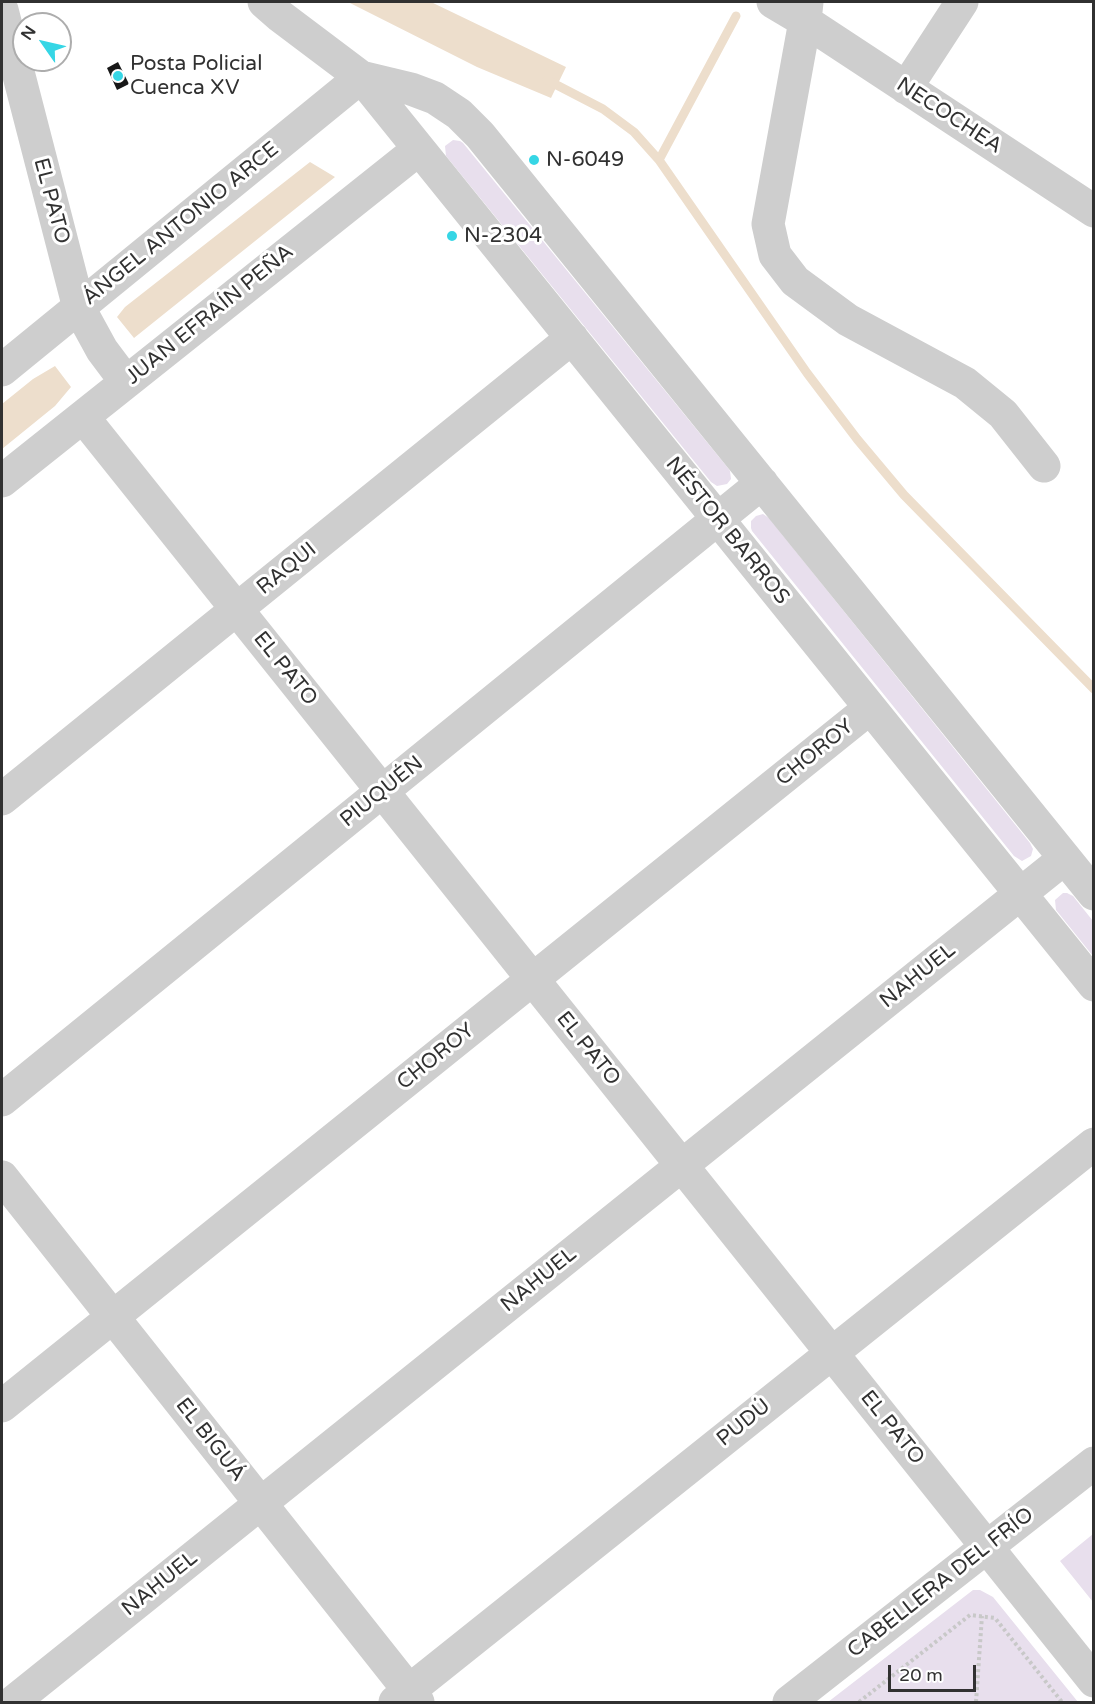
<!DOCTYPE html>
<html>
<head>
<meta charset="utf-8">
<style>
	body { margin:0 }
	#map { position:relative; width:1095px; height:1704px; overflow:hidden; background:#fff; font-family:"Varela Round",sans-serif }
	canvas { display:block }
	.frame { position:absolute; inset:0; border:3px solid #313131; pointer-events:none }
	.north { position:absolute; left:12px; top:12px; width:60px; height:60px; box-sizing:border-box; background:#fff; border:2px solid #adadad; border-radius:50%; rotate:304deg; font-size:16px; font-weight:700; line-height:24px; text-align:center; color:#313131 }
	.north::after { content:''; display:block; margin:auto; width:21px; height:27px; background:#36d6e5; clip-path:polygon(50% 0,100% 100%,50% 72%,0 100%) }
	.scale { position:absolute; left:888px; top:1665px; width:88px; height:27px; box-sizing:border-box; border:3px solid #313131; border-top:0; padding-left:8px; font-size:18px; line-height:21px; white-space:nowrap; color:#313131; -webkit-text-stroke:4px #fff; paint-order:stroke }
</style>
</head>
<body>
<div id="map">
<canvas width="1095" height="1704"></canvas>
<div class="frame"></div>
<div class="north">N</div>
<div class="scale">20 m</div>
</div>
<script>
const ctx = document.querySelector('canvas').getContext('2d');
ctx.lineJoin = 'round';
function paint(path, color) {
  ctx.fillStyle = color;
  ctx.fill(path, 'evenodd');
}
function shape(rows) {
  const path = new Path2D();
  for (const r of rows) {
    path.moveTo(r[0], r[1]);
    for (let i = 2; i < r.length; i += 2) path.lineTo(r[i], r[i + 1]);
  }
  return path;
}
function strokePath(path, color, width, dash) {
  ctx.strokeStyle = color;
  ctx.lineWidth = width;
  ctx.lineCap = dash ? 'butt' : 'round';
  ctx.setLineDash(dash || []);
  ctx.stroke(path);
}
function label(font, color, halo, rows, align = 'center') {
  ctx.font = font + ' "Varela Round",sans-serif';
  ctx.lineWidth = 6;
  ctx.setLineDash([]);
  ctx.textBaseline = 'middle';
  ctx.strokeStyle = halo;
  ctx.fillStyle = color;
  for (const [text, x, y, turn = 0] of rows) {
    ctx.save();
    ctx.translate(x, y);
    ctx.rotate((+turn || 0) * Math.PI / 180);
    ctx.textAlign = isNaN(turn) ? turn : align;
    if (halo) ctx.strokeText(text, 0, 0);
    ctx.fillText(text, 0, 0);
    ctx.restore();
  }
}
const green = shape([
	[453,140,460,141,463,143,728,468,730,471,731,479,727,484,717,486,711,482,446,156,445,146],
	[763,514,769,518,1030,843,1033,849,1031,856,1022,861,1014,856,752,531,751,528,751,521,756,516],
	[1063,893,1067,893,1073,896,1093,921,1093,956,1056,910,1055,900],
	[1093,1534,1093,1602,1060,1561],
	[973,1590,980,1590,993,1597,1078,1702,828,1702]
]);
const water = shape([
	[348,2,431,2,566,67,551,98,477,67],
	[310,162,335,177,134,338,117,317,125,307],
	[55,366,71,387,55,406,2,449,2,404,33,379]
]);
const stream = shape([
	[547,80,603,109,634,132,659,160,807,373,857,439,904,495,1094,689],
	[659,160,736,16]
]);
const building = shape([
	[118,62,129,84,117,90,107,68]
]);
const path = shape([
	[859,1702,970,1615,995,1618,1062,1702],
	[976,1702,982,1616]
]);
const minor = shape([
	[264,2,280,16,361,77,1094,985],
	[773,2,805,21,1094,211],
	[807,2,805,21,768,224,775,255,795,281,848,320,965,383,1003,414,1044,466],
	[2,10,79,308,102,350,126,382],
	[361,77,411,89,435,98,459,114,480,135,1094,894],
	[906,88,962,2],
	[2,370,361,77],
	[83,417,1094,1681],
	[2,481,419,149],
	[2,799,572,338],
	[2,1100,762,483],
	[2,1177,418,1702],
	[2,1406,870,708],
	[13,1702,1065,858],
	[395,1702,1094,1144],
	[789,1702,1094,1463]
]);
const markers = [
	[118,76,6,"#36d6e5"],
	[534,160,6,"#36d6e5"],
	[452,236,6,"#36d6e5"]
];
const poiNames = [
	["Posta Policial",130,64],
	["Cuenca XV",130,88],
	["N-6049",546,160],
	["N-2304",464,236]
];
const streetNames = [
	["NECOCHEA",949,116,33],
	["EL PATO",51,201,75],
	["ÁNGEL ANTONIO ARCE",181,224,-39],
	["JUAN EFRAÍN PEÑA",210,315,-39],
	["NÉSTOR BARROS",727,531,51],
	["RAQUI",287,569,-39],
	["EL PATO",285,669,51],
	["CHOROY",815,753,-39],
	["PIUQUÉN",382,792,-39],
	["NAHUEL",918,976,-39],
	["EL PATO",588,1049,51],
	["CHOROY",436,1057,-39],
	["NAHUEL",539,1280,-39],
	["PUDÚ",744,1423,-39],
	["EL PATO",892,1428,51],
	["EL BIGUÁ",210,1440,52],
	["CABELLERA DEL FRÍO",941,1583,-38],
	["NAHUEL",160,1584,-39]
];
paint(green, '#e8dfed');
paint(water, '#eddecc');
strokePath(stream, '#eddecc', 9);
paint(building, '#181818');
strokePath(path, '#c8c8c8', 4, [3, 3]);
strokePath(minor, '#cecece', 33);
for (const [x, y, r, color] of markers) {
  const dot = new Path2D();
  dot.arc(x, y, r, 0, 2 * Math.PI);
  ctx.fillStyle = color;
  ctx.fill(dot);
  strokePath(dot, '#fff', 2);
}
label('21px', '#313131', '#fff', poiNames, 'left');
label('21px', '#313131', '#fff', streetNames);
</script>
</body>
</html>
